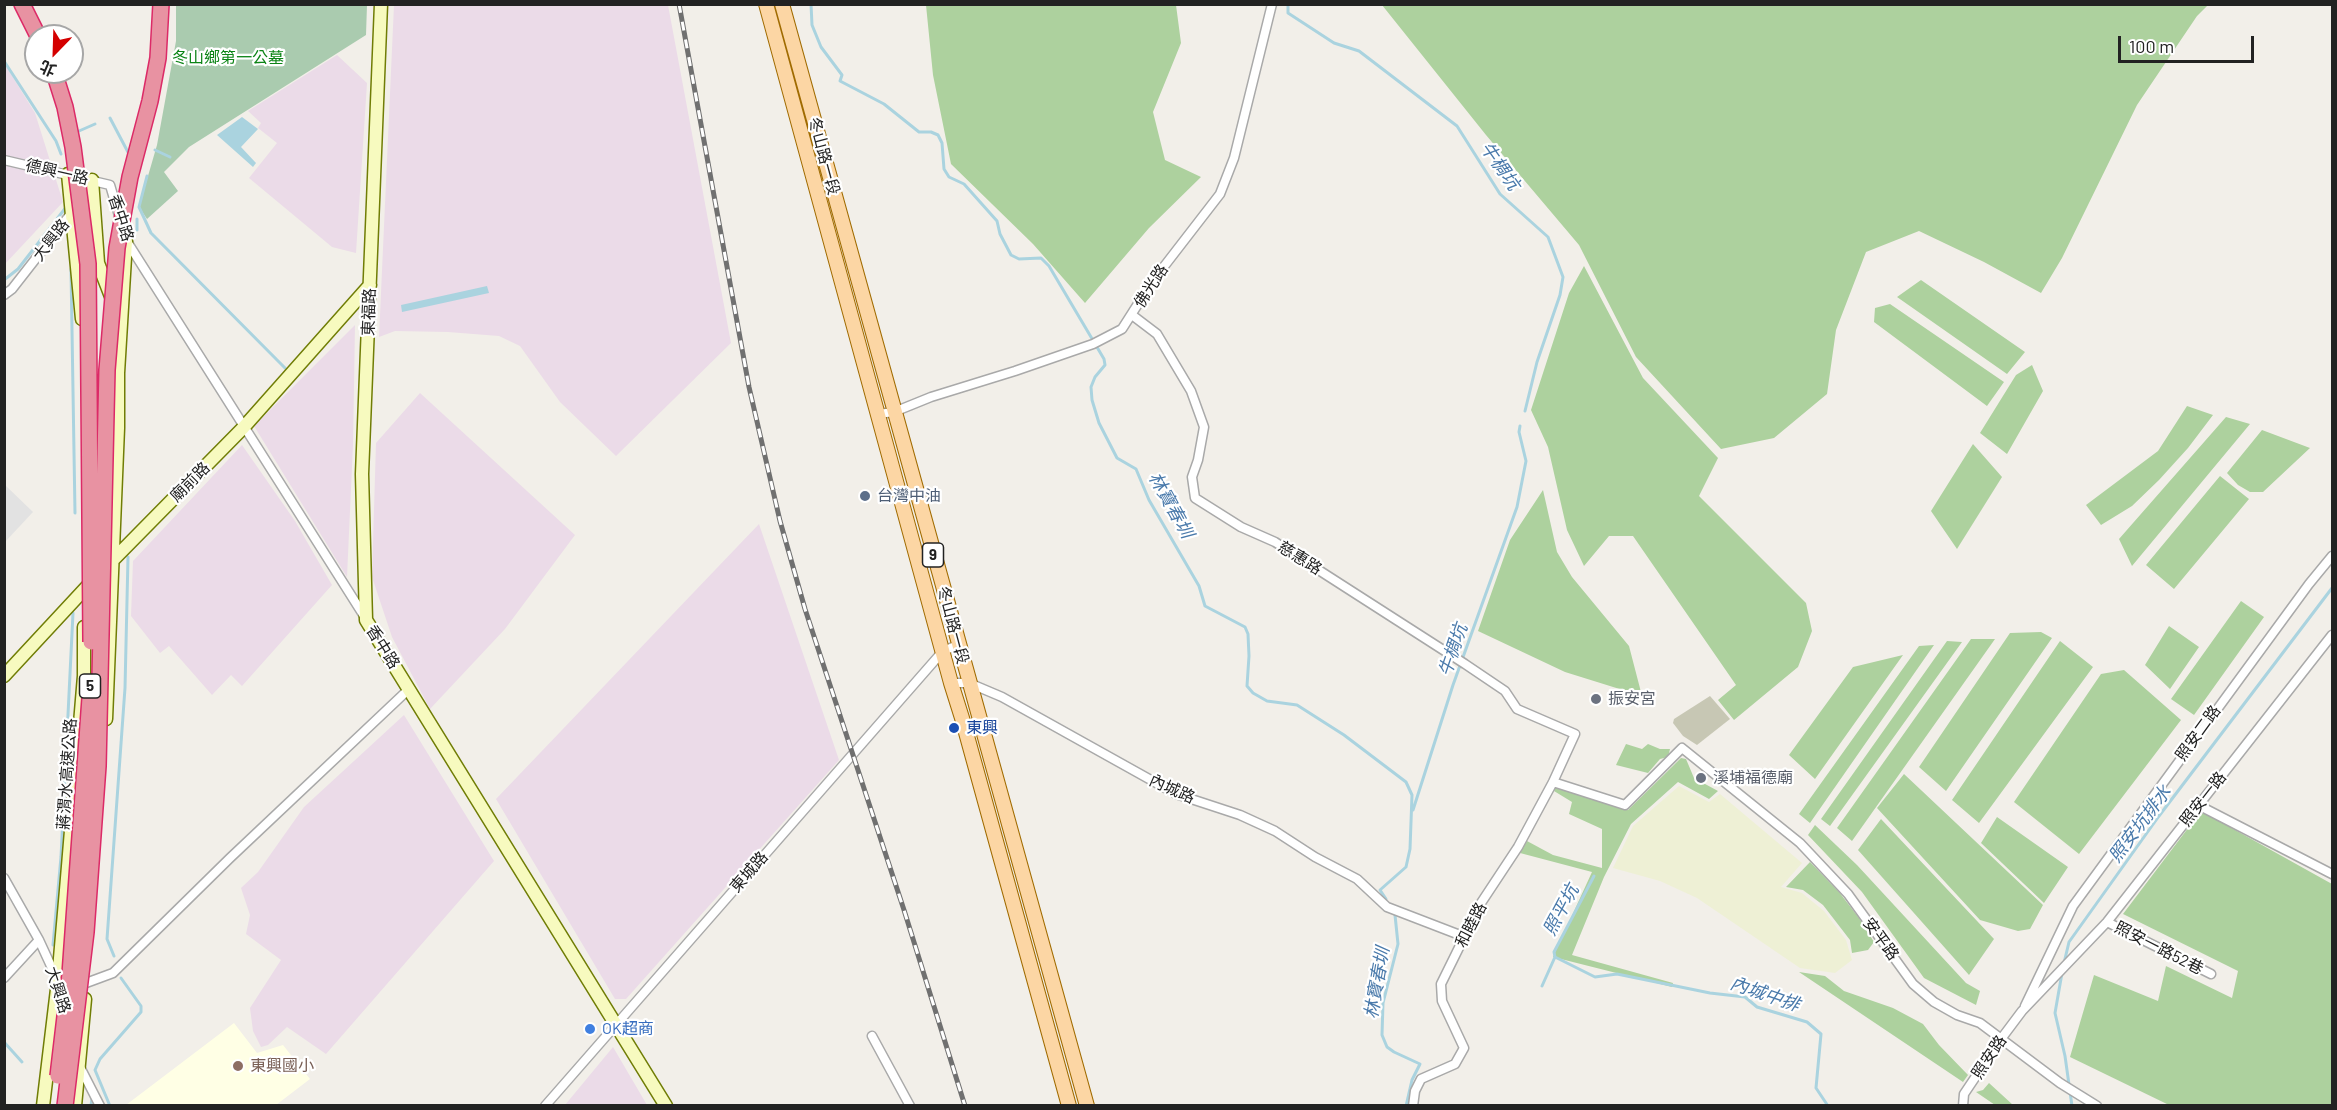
<!DOCTYPE html>
<html>
<head>
<meta charset="utf-8">
<style>
	body { margin:0 }
	#map { position:relative; width:2337px; height:1110px; overflow:hidden; background:#f2efe9; font-family:Barlow,"Noto Sans TC",sans-serif }
	canvas { display:block }
	.frame { position:absolute; inset:0; border:6px solid #222; pointer-events:none }
	.north { position:absolute; left:24px; top:24px; width:60px; height:60px; box-sizing:border-box; background:#fff; border:2px solid #a7a7a7; border-radius:50%; rotate:203deg; font-size:16px; font-weight:700; line-height:24px; text-align:center; color:#222 }
	.north::after { content:''; display:block; margin:auto; width:21px; height:27px; background:#d40000; clip-path:polygon(50% 0,100% 100%,50% 72%,0 100%) }
	.scale { position:absolute; left:2118px; top:36px; width:136px; height:27px; box-sizing:border-box; border:3px solid #222; border-top:0; padding-left:8px; font-size:18px; line-height:21px; white-space:nowrap; color:#222; -webkit-text-stroke:4px #fff; paint-order:stroke }
</style>
</head>
<body>
<div id="map">
<canvas width="2337" height="1110"></canvas>
<div class="frame"></div>
<div class="north">北</div>
<div class="scale">100 m</div>
</div>
<script>
const ctx = document.querySelector('canvas').getContext('2d');
ctx.lineJoin = 'round';
function paint(path, color) {
  ctx.fillStyle = color;
  ctx.fill(path, 'evenodd');
}
function shape(rows) {
  const path = new Path2D();
  for (const r of rows) {
    path.moveTo(r[0], r[1]);
    for (let i = 2; i < r.length; i += 2) path.lineTo(r[i], r[i + 1]);
  }
  return path;
}
function strokePath(path, color, width, dash) {
  ctx.strokeStyle = color;
  ctx.lineWidth = width;
  ctx.lineCap = dash ? 'butt' : 'round';
  ctx.setLineDash(dash || []);
  ctx.stroke(path);
}
function label(font, color, halo, rows, align = 'center') {
  ctx.font = font + ' Barlow,"Noto Sans TC",sans-serif';
  ctx.lineWidth = 4.5;
  ctx.setLineDash([]);
  ctx.textBaseline = 'middle';
  ctx.strokeStyle = halo;
  ctx.fillStyle = color;
  for (const [text, x, y, turn = 0] of rows) {
    ctx.save();
    ctx.translate(x, y);
    ctx.rotate((+turn || 0) * Math.PI / 180);
    ctx.textAlign = isNaN(turn) ? turn : align;
    if (halo) ctx.strokeText(text, 0, 0);
    ctx.fillText(text, 0, 0);
    ctx.restore();
  }
}
const industrial = shape([
	[394,5,668,5,731,343,616,456,560,402,520,346,499,336,448,332,395,331,379,337],
	[337,55,367,83,356,253,332,247,249,178,277,143,258,128,261,123,248,111],
	[4,63,35,113,63,202,5,264],
	[355,325,353,445,347,577,254,426],
	[420,393,575,535,505,629,430,709,392,637,372,577,376,443],
	[242,445,295,521,332,585,242,686,231,675,212,695,169,646,160,653,131,616,133,561],
	[759,524,839,760,626,999,615,999,496,799],
	[404,715,494,861,326,1054,287,1027,268,1045,261,1047,253,1031,250,1008,281,960,246,934,250,915,241,888,258,872,304,807],
	[613,1047,647,1105,565,1105]
]);
const education = shape([
	[234,1023,257,1053,283,1045,310,1079,276,1105,126,1105]
]);
const construction = shape([
	[1710,696,1730,719,1697,745,1683,736,1673,723,1674,719]
]);
const farmland = shape([
	[1679,786,1709,802,1720,794,1802,863,1781,887,1802,893,1824,911,1846,940,1852,960,1835,973,1800,968,1697,898,1660,881,1613,868,1633,826]
]);
const forest = shape([
	[926,5,1176,5,1181,43,1153,112,1165,160,1201,177,1149,228,1085,303,1033,244,951,164,933,75],
	[1382,5,2208,5,2197,16,2137,105,2062,258,2041,293,1984,262,1919,231,1866,252,1836,330,1827,394,1774,438,1721,449,1636,357,1579,245,1486,135],
	[1584,266,1643,378,1718,458,1699,496,1806,603,1812,631,1798,667,1734,720,1718,700,1736,685,1633,536,1609,536,1584,566,1567,530,1548,447,1531,410,1569,293],
	[1921,280,2025,352,2007,374,1897,297],
	[1890,304,2004,382,1987,406,1874,322,1875,308],
	[2032,365,2043,391,2007,454,1980,433,2016,375],
	[2187,406,2213,415,2188,448,2159,480,2132,506,2101,525,2086,505,2158,451],
	[2226,417,2250,424,2132,566,2119,539],
	[2262,430,2310,448,2263,492,2250,492,2238,485,2227,473],
	[1973,444,2002,477,1957,549,1931,511],
	[2220,476,2249,499,2174,589,2146,565],
	[1543,490,1557,552,1572,577,1629,646,1642,696,1565,672,1478,631,1510,540],
	[2241,601,2264,617,2194,715,2171,699],
	[2169,626,2199,647,2170,689,2145,665],
	[2041,632,2052,638,1946,791,1919,767,2010,633],
	[1971,639,1995,639,1852,841,1837,828],
	[1947,641,1962,642,1830,826,1821,819],
	[2060,641,2093,667,1979,823,1952,800],
	[1934,645,1810,823,1799,814,1919,646],
	[1903,655,1815,779,1789,755,1853,667],
	[2124,670,2181,720,2079,854,2014,802,2101,674],
	[1626,744,1642,749,1648,744,1660,749,1670,749,1668,757,1660,759,1648,773,1616,765],
	[1681,758,1686,759,1694,778,1718,791,1709,799,1678,782,1631,824,1604,877,1572,955,1673,983,1672,987,1553,957,1592,872,1520,853,1527,841,1553,855,1602,868,1602,829,1569,814,1572,802,1554,791,1556,786,1628,810],
	[1904,774,2043,905,2030,929,2018,931,1980,920,1877,808],
	[2201,811,2332,884,2332,1105,2169,1105,2070,1057,2094,975,2158,1001,2166,966,2232,998,2238,971,2123,914],
	[1997,817,2068,867,2044,903,1981,843],
	[1881,819,1994,939,1969,975,1858,850],
	[1815,825,1857,865,1966,983,1980,991,1976,1005,1924,978,1862,892,1808,835],
	[1810,862,1839,892,1859,918,1874,942,1868,950,1852,953,1850,940,1823,905,1803,890,1786,887],
	[1799,972,1825,976,1844,991,1893,1008,1923,1024,1939,1045,1968,1075,1963,1082],
	[1989,1083,2013,1105,1995,1105,1976,1092,1983,1090]
]);
const cemetery = shape([
	[176,5,367,5,366,35,189,147,164,172,178,191,147,219,139,207,157,145,176,41]
]);
const parking = shape([
	[5,485,33,512,5,542,4,542]
]);
const water = shape([
	[242,117,258,129,241,147,256,163,253,167,217,135],
	[487,286,489,293,402,312,401,305]
]);
const stream = shape([
	[811,4,812,25,821,47,842,75,840,81,884,104,919,132,931,132,938,135,942,143,944,169,949,177,964,184,997,221,1000,234,1011,255,1019,259,1041,258,1049,266,1104,359,1105,365,1095,377,1091,387,1092,400,1099,423,1117,458,1136,469,1149,500,1199,586,1205,606,1245,627,1248,634,1249,656,1247,686,1253,693,1267,701,1297,705,1344,735,1406,782,1412,795,1410,849,1406,867,1380,890,1386,899],
	[1288,4,1288,13,1334,43,1359,51,1457,126,1500,194,1548,237,1563,277,1560,295,1537,362,1525,411],
	[4,61,56,141,61,154],
	[110,118,130,156],
	[79,131,95,124],
	[155,150,170,157],
	[147,176,139,207,151,233,285,368],
	[137,230,137,219],
	[71,269,75,513],
	[4,280,18,269,67,206],
	[1413,810,1453,685,1517,507,1526,461,1519,432,1520,426],
	[1395,915,1398,944,1383,1003,1382,1035,1387,1047,1394,1052,1420,1064,1412,1080,1406,1106],
	[53,945,61,857,73,613],
	[114,956,107,939,125,688,128,557],
	[1555,957,1595,977,1617,974,1710,993,1745,997,1757,1007,1807,1022,1821,1034,1816,1088,1828,1106],
	[2064,963,2069,942,2159,816,2332,588],
	[2062,973,2055,1013,2065,1056,2072,1106],
	[1542,986,1555,957,1554,952,1594,876],
	[4,1042,22,1062],
	[91,1106,92,1098],
	[110,1106,95,1070,100,1059,141,1012,141,1006,121,978]
]);
const street = shape([
	[4,160,110,185,120,219],
	[126,240,366,619],
	[4,295,12,289,73,211],
	[1132,315,1157,334,1191,391,1204,427,1198,460,1192,477,1195,498,1241,527,1275,542,1465,664,1505,691,1517,709,1575,734,1553,782,1518,847,1481,903,1441,984,1442,1001,1464,1048,1455,1064,1421,1079,1415,1091,1413,1106],
	[878,414,894,412,931,397,1015,371,1093,344,1122,329,1152,282,1220,194,1234,158,1272,4],
	[951,683,969,683,1002,697,1176,794,1240,815,1275,831,1315,857,1357,879,1387,907,1465,937],
	[1553,782,1625,805,1682,748,1800,843,1848,894,1913,984,1934,1002,1957,1015,1980,1023,2060,1083,2097,1106],
	[2198,805,2332,874],
	[4,878,39,940,57,979],
	[2107,922,2211,974],
	[4,978,39,940],
	[86,983,113,973,230,858,409,689],
	[2025,1006,2073,906,2309,584,2332,556],
	[872,1036,910,1106],
	[80,1067,100,1106],
	[545,1106,943,651,958,645],
	[1963,1106,1964,1094,2001,1039,2022,1011,2107,922,2332,635]
]);
const secondary = shape([
	[381,4,362,474,366,620,666,1106],
	[68,174,82,319],
	[92,180,98,263,112,299],
	[111,562,243,428,370,285],
	[4,676,94,579],
	[106,719,118,428,118,373,126,241],
	[43,1106,58,981,66,890,84,676,84,627],
	[75,1106,85,999]
]);
const primary = shape([
	[766,4,951,683,962,718,1069,1106],
	[782,4,1087,1106]
]);
const highway = shape([
	[22,4,38,36]
]);
const rail = shape([
	[679,4,749,387,780,521,805,609,904,910,965,1106]
]);
const highwayBridge = shape([
	[54,72,65,107,73,147,88,264,91,642],
	[58,1076,70,974,91,684],
	[65,1106,86,932,98,766,107,370,117,248,130,177,150,101,158,58,161,4]
]);
const markers = [
	[865,496,6,"#5c6f8a"],
	[1596,699,6,"#6b7280"],
	[954,728,6,"#1a4fb4"],
	[1701,778,6,"#6b7280"],
	[590,1029,6,"#3f7fe0"],
	[238,1066,6,"#8d6e63"]
];
const shields = [
	[933,555,21],
	[90,686,21]
];
const shieldNames = [
	["9",933,555],
	["5",90,686]
];
const parkNames = [
	["冬山鄉第一公墓",228,58]
];
const streetNames = [
	["冬山路一段",824,156,75],
	["德興一路",57,172,13],
	["香中路",121,218,72],
	["大興路",51,240,-52],
	["佛光路",1151,286,-57],
	["東福路",369,312,-88],
	["廟前路",190,482,-45],
	["慈惠路",1300,558,32],
	["冬山路一段",953,625,75],
	["香中路",383,647,58],
	["照安二路",2198,733,-54],
	["蔣渭水高速公路",67,774,-86],
	["內城路",1172,789,24],
	["照安一路",2203,799,-52],
	["東城路",749,872,-49],
	["和睦路",1471,925,-63],
	["安平路",1881,939,54],
	["照安一路52巷",2159,948,27],
	["大興路",58,990,72],
	["照安路",1989,1057,-56]
];
const serviceNames = [
	["台灣中油",877,496]
];
const worshipNames = [
	["振安宮",1608,699],
	["溪埔福德廟",1713,778]
];
const transitNames = [
	["東興",966,728]
];
const shopNames = [
	["OK超商",602,1029]
];
const educationNames = [
	["東興國小",250,1066]
];
const waterNames = [
	["牛椆坑",1500,166,55],
	["林寶春圳",1171,505,61],
	["牛椆坑",1453,650,-71],
	["照安坑排水",2140,824,-53],
	["照平坑",1561,910,-62],
	["林寶春圳",1377,983,-80],
	["內城中排",1765,994,19]
];
paint(industrial, '#ebdbe8');
paint(education, '#ffffe5');
paint(construction, '#c7c7b4');
paint(farmland, '#eef0d5');
paint(forest, '#add19e');
paint(cemetery, '#aacbaf');
paint(parking, '#e2e2e2');
paint(water, '#aad3df');
strokePath(stream, '#aad3df', 3);
strokePath(street, '#a9a9a9', 11);
strokePath(secondary, '#707d05', 15);
strokePath(primary, '#a06b00', 16);
strokePath(highway, '#dc2a67', 18);
strokePath(street, '#fff', 8);
strokePath(secondary, '#f7fabf', 12);
strokePath(primary, '#fcd6a4', 14);
strokePath(highway, '#e892a2', 15);
strokePath(rail, '#707070', 5);
strokePath(rail, '#fff', 3, [9]);
strokePath(highwayBridge, '#dc2a67', 18, []);
strokePath(highwayBridge, '#e892a2', 15);
for (const [x, y, r, color] of markers) {
  const dot = new Path2D();
  dot.arc(x, y, r, 0, 2 * Math.PI);
  ctx.fillStyle = color;
  ctx.fill(dot);
  strokePath(dot, '#fff', 2);
}
for (const [x, y, w] of shields) {
  const box = new Path2D();
  box.roundRect(x - w / 2, y - 12, w, 24, 4.5);
  ctx.fillStyle = '#fff';
  ctx.fill(box);
  strokePath(box, '#222', 1.5);
}
label('bold 15px', '#222', null, shieldNames);
label('16px', '#0c8416', '#fff', parkNames);
label('16px', '#222', '#fff', streetNames);
label('16px', '#4e5e75', '#fff', serviceNames, 'left');
label('16px', '#5b616d', '#fff', worshipNames, 'left');
label('16px', '#164399', '#fff', transitNames, 'left');
label('16px', '#366cbe', '#fff', shopNames, 'left');
label('16px', '#785e54', '#fff', educationNames, 'left');
label('italic 18px', '#4a7aab', '#fff', waterNames);
</script>
</body>
</html>
